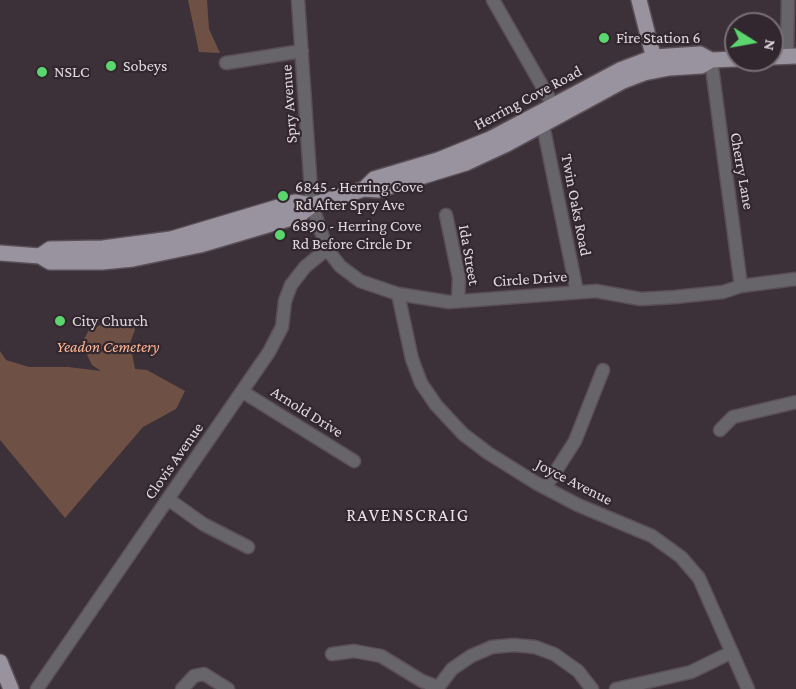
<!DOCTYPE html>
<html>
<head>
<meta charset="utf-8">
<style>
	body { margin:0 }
	#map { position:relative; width:796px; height:689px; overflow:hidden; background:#3c3138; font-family:"Crimson Pro",serif }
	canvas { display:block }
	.north { position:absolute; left:724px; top:12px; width:60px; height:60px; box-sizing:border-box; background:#32272e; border:2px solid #786e74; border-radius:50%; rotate:101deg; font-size:16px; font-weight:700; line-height:24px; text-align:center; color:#e0d8dd }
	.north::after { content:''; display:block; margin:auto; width:21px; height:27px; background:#5bd56e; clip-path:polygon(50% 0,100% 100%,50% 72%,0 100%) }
</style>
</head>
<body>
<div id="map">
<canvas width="796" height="689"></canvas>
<div class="north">N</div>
</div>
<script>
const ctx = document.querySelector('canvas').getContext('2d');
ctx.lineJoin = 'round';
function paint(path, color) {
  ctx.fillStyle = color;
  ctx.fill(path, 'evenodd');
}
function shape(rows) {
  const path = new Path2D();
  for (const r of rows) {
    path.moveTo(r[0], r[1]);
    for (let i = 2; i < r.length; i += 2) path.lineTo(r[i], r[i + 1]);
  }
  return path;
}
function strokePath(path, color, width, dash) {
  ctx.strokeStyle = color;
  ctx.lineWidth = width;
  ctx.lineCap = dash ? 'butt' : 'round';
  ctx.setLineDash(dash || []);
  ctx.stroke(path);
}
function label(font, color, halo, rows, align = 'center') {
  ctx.font = font + ' "Crimson Pro",serif';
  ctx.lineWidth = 4.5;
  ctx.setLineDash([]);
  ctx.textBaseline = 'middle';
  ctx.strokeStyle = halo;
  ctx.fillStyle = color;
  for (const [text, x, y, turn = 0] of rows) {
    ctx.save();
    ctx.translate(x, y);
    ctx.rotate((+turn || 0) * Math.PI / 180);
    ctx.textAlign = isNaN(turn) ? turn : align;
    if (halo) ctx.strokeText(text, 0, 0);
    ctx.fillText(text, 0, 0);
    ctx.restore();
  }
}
const green = shape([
	[188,0,207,0,209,29,220,53,199,52],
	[112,320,132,323,135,330,130,343,135,369,147,370,185,391,176,409,143,427,65,518,0,440,0,351,6,360,29,367,68,367,101,371,92,365,84,349,83,341,89,330]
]);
const minor = shape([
	[298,0,312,205,327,249,340,266,360,281,398,294,449,302,596,291,641,299,675,297,723,292,741,286,796,279],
	[493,0,557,112],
	[787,56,788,0],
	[711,60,741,286],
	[226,63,302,51],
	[543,125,577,292],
	[446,215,459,278,458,301],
	[398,294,412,359,421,383,436,405,463,434,488,453,536,483,578,505,652,536,681,557,699,578,748,689],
	[243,392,354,461],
	[720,430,733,417,796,402],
	[545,488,575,441,603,370],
	[168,499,203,524,248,547],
	[332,654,354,651,381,656,422,681,438,687],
	[37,689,269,352,282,327,285,301,291,285,305,267,327,249],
	[182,689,194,676,204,674,228,689],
	[437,689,452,669,471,656,492,647,514,645,535,647,554,654,578,671,592,689],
	[616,689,691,672,732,652]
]);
const major = shape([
	[639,0,656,67],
	[772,57,796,56],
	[364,189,374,179,438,160,490,139,620,70,641,62,654,57,700,54,711,60],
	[0,253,40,256,50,262,102,262,133,259,200,245,298,216,312,205,364,189,378,190,466,163,507,144,623,81,644,73,669,68,701,66,711,60,736,59],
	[40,256,50,249,103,248,171,239,295,202,312,205],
	[0,662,11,689]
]);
const markers = [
	[604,38,6,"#5bd56e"],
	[111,66,6,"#5bd56e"],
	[42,72,6,"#5bd56e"],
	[283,196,6,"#5bd56e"],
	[280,235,6,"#5bd56e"],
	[60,321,6,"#5bd56e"]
];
const poiNames = [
	["Fire Station 6",616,38],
	["Sobeys",123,66],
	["NSLC",54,72],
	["6845 - Herring Cove",295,187],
	["Rd After Spry Ave",295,205],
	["6890 - Herring Cove",292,226],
	["Rd Before Circle Dr",292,244],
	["City Church",72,321]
];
const streetNames = [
	["Herring Cove Road",528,98,-28],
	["Spry Avenue",289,104,-94],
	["Cherry Lane",742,171,80],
	["Twin Oaks Road",576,205,79],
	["Ida Street",469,255,80],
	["Circle Drive",530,279,-4],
	["Arnold Drive",307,412,32],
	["Clovis Avenue",174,461,-55],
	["Joyce Avenue",574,482,27]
];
const parkNames = [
	["Yeadon Cemetery",108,347]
];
const neighbourhoodNames = [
	["RAVENSCRAIG",408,515]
];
paint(green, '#6e5144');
strokePath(minor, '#5a4f56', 15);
strokePath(major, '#5a4f56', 18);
strokePath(minor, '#67656a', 12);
strokePath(major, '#98939f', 15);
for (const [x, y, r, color] of markers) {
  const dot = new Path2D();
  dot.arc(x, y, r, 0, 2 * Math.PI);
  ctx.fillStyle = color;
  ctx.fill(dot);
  strokePath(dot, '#32272e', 2);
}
label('16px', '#e0d8dd', '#32272e', poiNames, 'left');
label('16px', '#e0d8dd', '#32272e', streetNames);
label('italic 16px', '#feb593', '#32272e', parkNames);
ctx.letterSpacing = '1.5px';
label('18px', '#eddee8', '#32272e', neighbourhoodNames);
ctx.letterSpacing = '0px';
</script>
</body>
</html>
